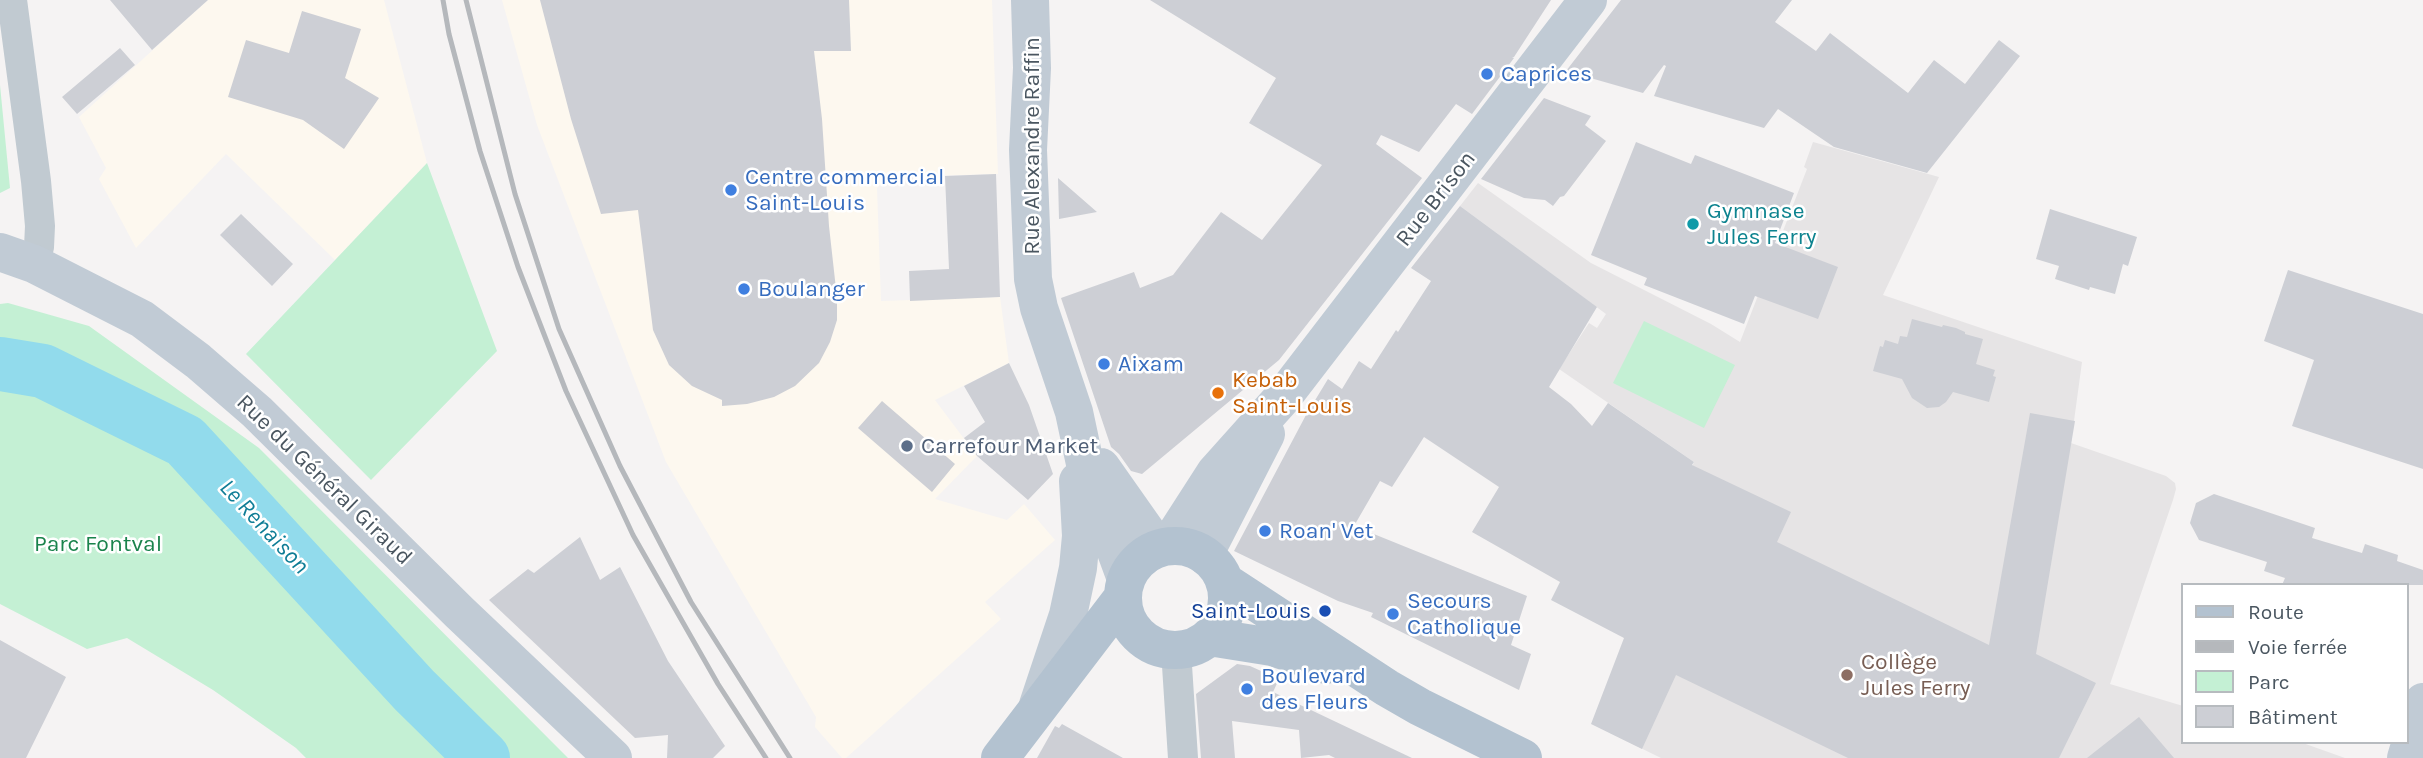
<!DOCTYPE html>
<html>
<head>
<meta charset="utf-8">
<style>
	body { margin:0 }
	#map { position:relative; width:2423px; height:758px; overflow:hidden; background:#f5f3f3; font-family:Karla,sans-serif }
	canvas { display:block }
	.legend { position:absolute; left:2181px; top:583px; width:228px; height:161px; box-sizing:border-box; background:#fff; border:2px solid #b7bbbf; margin:0; padding:9px 12px; list-style:none; font-size:21px; color:#4a5660 }
	.legend li { display:flex; align-items:center; gap:14px; height:35px }
	.legend b { width:35px; border:2px solid #b7bbbf }
</style>
</head>
<body>
<div id="map">
<canvas width="2423" height="758"></canvas>
<ul class="legend">
<li><b style="height:9px;background:#b3c2d0"></b>Route</li>
<li><b style="height:9px;background:#b5b8bc"></b>Voie ferrée</li>
<li><b style="height:19px;background:#c4f0d4"></b>Parc</li>
<li><b style="height:19px;background:#cdcfd5"></b>Bâtiment</li>
</ul>
</div>
<script>
const ctx = document.querySelector('canvas').getContext('2d');
ctx.lineJoin = 'round';
function paint(path, color) {
  ctx.fillStyle = color;
  ctx.fill(path, 'evenodd');
}
function shape(rows) {
  const path = new Path2D();
  for (const r of rows) {
    if (r.length === 3) {
      path.moveTo(r[0] + r[2], r[1]);
      path.arc(r[0], r[1], r[2], 0, 2 * Math.PI);
      continue;
    }
    path.moveTo(r[0], r[1]);
    for (let i = 2; i < r.length; i += 2) path.lineTo(r[i], r[i + 1]);
  }
  return path;
}
function strokePath(path, color, width, dash) {
  ctx.strokeStyle = color;
  ctx.lineWidth = width;
  ctx.lineCap = dash ? 'butt' : 'round';
  ctx.setLineDash(dash || []);
  ctx.stroke(path);
}
function label(font, color, halo, rows, align = 'center') {
  ctx.font = font + ' Karla,sans-serif';
  ctx.lineWidth = 5;
  ctx.setLineDash([]);
  ctx.textBaseline = 'middle';
  ctx.strokeStyle = halo;
  ctx.fillStyle = color;
  for (const [text, x, y, turn = 0] of rows) {
    ctx.save();
    ctx.translate(x, y);
    ctx.rotate((+turn || 0) * Math.PI / 180);
    ctx.textAlign = isNaN(turn) ? turn : align;
    if (halo) ctx.strokeText(text, 0, 0);
    ctx.fillText(text, 0, 0);
    ctx.restore();
  }
}
const commercial = shape([
	[208,0,384,0,427,163,335,260,226,154,136,248,99,179,106,168,79,117],
	[502,0,992,0,998,174,889,177,877,188,881,301,1000,297,1009,363,935,400,977,456,935,499,1007,520,1024,504,1055,540,985,602,1001,619,846,758,842,758,815,727,816,717,666,462,537,125]
]);
const education = shape([
	[1813,142,1939,177,1883,295,2082,362,2071,443,2166,476,2175,483,2176,489,2173,500,2110,684,2183,706,2183,742,2300,742,2345,758,1661,758,1610,733,1625,702,1604,692,1694,462,1559,369,1589,323,1597,328,1606,314,1460,206,1478,183,1591,263,1711,324,1740,342,1807,169,1804,167]
]);
const green = shape([
	[0,85,10,188,0,193],
	[427,163,497,351,371,480,246,354],
	[8,303,89,326,259,448,568,758,306,758,296,748,213,690,127,638,87,649,0,604,0,304],
	[1644,321,1735,365,1704,428,1613,383]
]);
const river = shape([
	[0,364,43,371,185,441,414,690,483,758]
]);
const building = shape([
	[110,0,208,0,152,50],
	[540,0,849,0,851,51,814,51,822,119,829,226,837,298,837,320,830,342,819,363,795,386,774,397,747,404,722,406,722,400,692,386,669,365,653,330,638,210,601,214,571,119],
	[1150,0,1551,0,1514,57,1512,57,1514,58,1472,114,1456,104,1419,152,1381,135,1376,144,1422,178,1279,360,1142,474,1131,471,1119,454,1111,447,1061,298,1134,272,1140,288,1173,275,1221,212,1262,240,1322,165,1249,123,1276,78],
	[1621,0,1792,0,1775,22,1816,51,1830,33,1908,93,1934,60,1965,84,1999,40,2020,56,1927,173,1834,147,1778,109,1764,128,1654,96,1666,66,1664,65,1643,93,1566,71],
	[302,11,361,29,345,78,379,98,344,149,303,120,228,97,246,40,289,53],
	[120,48,135,65,77,114,62,97],
	[1544,98,1591,116,1585,125,1606,141,1564,196,1560,197,1553,206,1545,200,1524,198,1481,179],
	[1636,142,1691,164,1695,155,1794,193,1775,243,1838,267,1818,319,1755,296,1744,324,1644,285,1647,278,1591,255],
	[996,174,1000,297,910,301,909,271,949,269,945,176],
	[1058,178,1097,212,1059,219],
	[1460,206,1597,307,1549,387,1571,404,1592,426,1608,403,1694,462,1692,465,1791,512,1777,542,1989,645,2030,413,2075,421,2036,654,2096,683,2059,758,1848,758,1676,675,1642,749,1591,724,1624,638,1551,600,1560,582,1472,532,1499,487,1424,437,1392,487,1380,481,1354,526,1527,596,1511,645,1531,654,1519,690,1371,617,1373,613,1338,601,1234,551,1306,415,1328,379,1342,389,1359,361,1371,369,1396,330,1398,332,1431,281,1411,268],
	[2050,209,2137,237,2128,266,2123,264,2115,294,2090,287,2089,290,2055,279,2059,266,2036,259],
	[241,214,293,264,272,286,220,235],
	[2288,270,2423,314,2423,469,2292,426,2314,360,2264,341],
	[1912,319,1942,327,1943,325,1956,328,1965,332,1965,334,1983,339,1976,364,1995,370,1993,376,1996,377,1989,402,1953,392,1946,402,1939,407,1927,408,1912,398,1902,379,1873,371,1880,346,1883,347,1885,340,1898,344,1900,336,1907,337],
	[1009,363,1029,405,1053,474,1028,500,977,456,964,438,985,422,964,386],
	[882,401,955,464,932,492,858,428],
	[2214,494,2315,528,2312,538,2362,553,2365,544,2398,555,2397,561,2423,570,2423,585,2282,585,2285,578,2264,571,2267,562,2199,540,2190,523,2196,503],
	[580,537,600,580,620,567,668,661,725,746,713,758,667,758,668,735,635,738,489,600,528,569,534,573],
	[0,640,66,677,26,758,0,758],
	[1237,664,1250,666,1279,679,1273,692,1412,758,1335,758,1329,755,1301,758,1299,730,1232,721,1235,758,1201,758,1196,694],
	[2139,717,2174,758,2087,758],
	[1062,724,1123,758,1037,758,1055,726,1059,728]
]);
const street = shape([
	[12,0,36,181,40,226,39,247,34,264],
	[1176,650,1183,758]
]);
const secondary = shape([
	[1030,0,1032,68,1028,150,1033,279,1039,308,1074,412,1087,473,1126,579],
	[0,252,34,264,142,319,198,361,257,412,459,612,613,758],
	[1101,467,1158,548],
	[1168,546,1215,473,1283,397,1588,0],
	[1204,555,1266,434],
	[1038,705,1068,615,1078,568,1081,536,1078,481],
	[2406,758,2423,702]
]);
const primary = shape([
	[1175,598,52],
	[1225,582,1387,688,1420,707,1523,758],
	[1209,637,1272,647,1326,665],
	[1000,758,1123,597]
]);
const rail = shape([
	[443,0,449,34,480,151,518,267,566,391,633,535,718,684,766,758],
	[466,0,515,194,559,329,620,466,691,602,790,758]
]);
const markers = [
	[1487,74,7,"#3f7fe0"],
	[731,190,7,"#3f7fe0"],
	[1693,224,7,"#0f9aa8"],
	[744,289,7,"#3f7fe0"],
	[1104,364,7,"#3f7fe0"],
	[1218,393,7,"#e8710a"],
	[907,446,7,"#5c6f8a"],
	[1265,531,7,"#3f7fe0"],
	[1325,611,7,"#1a4fb4"],
	[1393,614,7,"#3f7fe0"],
	[1847,675,7,"#8d6e63"],
	[1247,689,7,"#3f7fe0"]
];
const shopNames = [
	["Caprices",1501,74],
	["Centre commercial",745,177],
	["Saint-Louis",745,203],
	["Boulanger",758,289],
	["Aixam",1118,364],
	["Roan' Vet",1279,531],
	["Secours",1407,601],
	["Catholique",1407,627],
	["Boulevard",1261,676],
	["des Fleurs",1261,702]
];
const streetNames = [
	["Rue Alexandre Raffin",1032,146,-90],
	["Rue Brison",1436,199,-52],
	["Rue du Général Giraud",324,480,44]
];
const cultureNames = [
	["Gymnase",1707,211],
	["Jules Ferry",1707,237]
];
const foodNames = [
	["Kebab",1232,380],
	["Saint-Louis",1232,406]
];
const serviceNames = [
	["Carrefour Market",921,446]
];
const parkNames = [
	["Parc Fontval",98,544]
];
const transitNames = [
	["Saint-Louis",1311,611]
];
const educationNames = [
	["Collège",1861,662],
	["Jules Ferry",1861,688]
];
const waterNames = [
	["Le Renaison",264,527,47]
];
paint(commercial, '#fdf8ef');
paint(education, '#e6e4e5');
paint(green, '#c4f0d4');
strokePath(river, '#92dbec', 54);
paint(building, '#cdcfd5');
strokePath(street, '#c1cad1', 30);
strokePath(secondary, '#c1cbd5', 38);
strokePath(primary, '#b3c2d0', 38);
strokePath(rail, '#b5b8bc', 5);
for (const [x, y, r, color] of markers) {
  const dot = new Path2D();
  dot.arc(x, y, r, 0, 2 * Math.PI);
  ctx.fillStyle = color;
  ctx.fill(dot);
  strokePath(dot, '#fff', 2.5);
}
label('23px', '#366cbe', '#fff', shopNames, 'left');
label('23px', '#4a5660', '#fff', streetNames);
label('23px', '#0d838f', '#fff', cultureNames, 'left');
label('23px', '#c56008', '#fff', foodNames, 'left');
label('23px', '#4e5e75', '#fff', serviceNames, 'left');
label('23px', '#1a834c', '#fff', parkNames);
label('23px', '#164399', '#fff', transitNames, 'right');
label('23px', '#785e54', '#fff', educationNames, 'left');
label('italic 24px', '#0f7d96', '#fff', waterNames);
</script>
</body>
</html>
